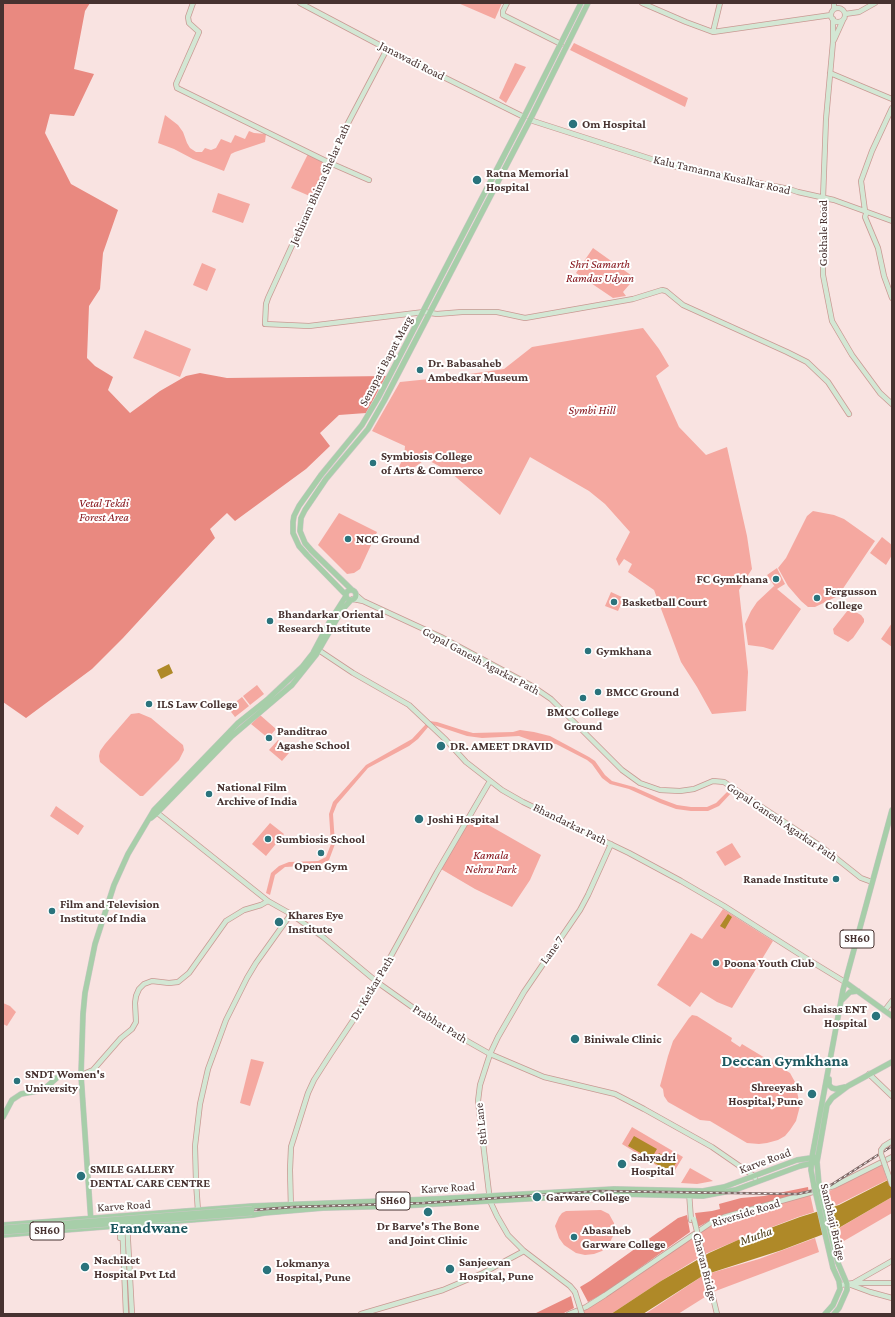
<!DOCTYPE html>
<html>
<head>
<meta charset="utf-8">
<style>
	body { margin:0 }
	#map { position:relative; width:895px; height:1317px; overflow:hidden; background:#f9e3e1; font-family:"Crimson Pro",serif }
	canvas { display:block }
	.frame { position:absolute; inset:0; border:4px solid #473230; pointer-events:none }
</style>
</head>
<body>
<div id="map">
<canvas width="895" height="1317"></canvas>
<div class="frame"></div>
</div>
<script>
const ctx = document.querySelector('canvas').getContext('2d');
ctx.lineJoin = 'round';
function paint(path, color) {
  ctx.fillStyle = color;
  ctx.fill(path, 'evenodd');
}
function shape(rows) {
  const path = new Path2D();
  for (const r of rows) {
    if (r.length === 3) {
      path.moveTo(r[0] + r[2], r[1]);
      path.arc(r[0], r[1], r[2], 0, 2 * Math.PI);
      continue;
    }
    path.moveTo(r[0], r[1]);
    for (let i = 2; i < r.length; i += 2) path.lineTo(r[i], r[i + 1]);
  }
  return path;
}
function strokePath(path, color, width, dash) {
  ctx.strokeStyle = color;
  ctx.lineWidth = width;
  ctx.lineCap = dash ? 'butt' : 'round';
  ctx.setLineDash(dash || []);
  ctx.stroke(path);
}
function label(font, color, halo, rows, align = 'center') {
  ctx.font = font + ' "Crimson Pro",serif';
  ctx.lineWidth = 4;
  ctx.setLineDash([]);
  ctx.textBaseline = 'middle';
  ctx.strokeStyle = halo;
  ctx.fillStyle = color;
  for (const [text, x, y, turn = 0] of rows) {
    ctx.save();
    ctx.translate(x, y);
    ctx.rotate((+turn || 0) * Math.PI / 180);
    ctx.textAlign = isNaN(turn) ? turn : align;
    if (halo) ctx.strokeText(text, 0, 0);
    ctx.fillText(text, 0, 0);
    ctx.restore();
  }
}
const green = shape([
	[458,3,502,3,495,19],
	[574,43,688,98,685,107,570,50],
	[515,63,526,67,506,103,499,98],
	[165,115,178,125,183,132,187,143,190,148,196,152,202,152,205,148,211,150,216,148,221,139,231,143,235,135,245,139,249,131,254,133,266,134,265,142,235,152,231,154,224,171,193,159,174,149,158,143],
	[309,152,324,160,320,168,325,171,312,197,291,188],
	[218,193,250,204,243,223,212,212],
	[593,248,635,278,623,292,626,296,613,298,576,273],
	[202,263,216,269,207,291,193,285],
	[643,328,659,349,669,366,656,376,679,427,706,455,727,447,747,536,752,569,739,590,748,672,746,711,712,714,697,687,681,662,654,590,628,572,632,564,624,559,619,566,616,559,630,532,605,504,589,491,530,457,500,515,450,472,426,459,408,472,398,469,404,456,405,446,372,431,400,382,449,377,504,369,532,347],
	[145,330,191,349,180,377,133,358],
	[813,511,834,515,844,519,875,541,838,596,815,607,808,607,801,601,788,586,778,568,786,558,807,516],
	[339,513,377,532,360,569,354,573,347,574,318,545],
	[882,537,892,545,892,555,886,565,870,553],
	[777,568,785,584,777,589,801,609,773,650,763,647,748,645,745,624,751,611,757,602,774,586,775,587,767,575],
	[611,592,624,598,618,611,605,606],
	[850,609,861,615,864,619,864,622,853,638,848,642,834,634,833,629,848,610],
	[892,623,892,647,881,639],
	[257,685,264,694,250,705,243,696],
	[242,697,249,706,235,717,228,708],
	[139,713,151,718,183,745,184,750,179,760,143,796,140,796,100,762,99,756,100,751,105,744,131,714],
	[260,715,276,729,268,738,251,724],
	[429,721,437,722,462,730,473,733,513,732,520,730,534,732,550,736,589,757,595,761,605,775,612,781,634,787,661,799,677,805,691,807,707,807,716,803,730,789,734,790,719,806,708,811,691,811,676,809,660,803,629,789,610,784,602,778,592,764,587,760,556,744,530,740,519,736,482,738,467,736,434,725],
	[426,724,429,726,418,739,409,746,368,768,337,804,333,814,335,844,329,860,319,865,285,867,275,875,270,895,266,893,271,873,279,866,289,862,318,861,326,857,331,844,329,814,333,802,366,765,412,739],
	[278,740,286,747,284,749,289,753,282,761,269,750],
	[56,806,84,826,78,835,50,816],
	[471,815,541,855,530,880,512,907,475,889,441,869],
	[270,823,284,834,266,856,252,844],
	[732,843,741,857,725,866,716,852],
	[723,909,773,941,732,1008,717,1002,701,992,690,1007,657,985,691,933,702,939],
	[3,1003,10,1006,16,1012,7,1026,3,1024],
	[692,1015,697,1016,732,1038,731,1041,740,1047,742,1044,790,1073,795,1082,800,1106,796,1121,790,1130,785,1136,778,1140,767,1143,759,1144,747,1143,710,1121,700,1120,668,1102,664,1096,663,1089,660,1086,668,1056,673,1041,689,1018],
	[251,1059,264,1062,250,1106,240,1103],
	[632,1127,683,1157,672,1175,622,1144],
	[882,1164,887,1180,839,1204,829,1208,825,1192,832,1190],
	[690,1168,713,1181,697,1184,681,1183],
	[810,1194,814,1212,798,1217,738,1240,705,1254,661,1281,611,1314,579,1314,629,1282,699,1233,720,1220],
	[892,1197,892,1213,837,1245,834,1231],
	[601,1210,609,1214,614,1223,614,1227,613,1236,609,1244,602,1251,594,1254,585,1255,576,1253,564,1245,559,1238,555,1226,559,1217,562,1213,566,1211],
	[815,1238,819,1252,713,1292,678,1314,645,1314,704,1275,759,1259]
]);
const forest = shape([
	[3,3,90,3,85,11,74,69,94,74,74,116,50,114,45,133,71,184,118,210,103,253,100,289,89,306,87,358,95,366,113,377,108,390,130,413,160,391,186,376,200,373,227,378,386,376,366,413,339,415,320,433,330,446,306,469,235,521,227,513,210,529,215,538,123,638,92,669,26,718,3,702],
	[808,1187,809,1194,731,1213,711,1220,698,1227,695,1213,712,1211,720,1209,719,1204,741,1198,764,1196],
	[687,1215,690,1232,606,1292,588,1302,580,1287,590,1281,678,1218],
	[571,1296,574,1308,562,1314,534,1314]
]);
const water = shape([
	[169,664,173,673,161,679,157,670],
	[728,914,732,917,725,929,720,926],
	[634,1136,657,1149,651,1159,628,1146],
	[659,1153,676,1163,670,1172,653,1162],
	[892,1178,892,1197,837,1229,782,1250,704,1275,643,1314,611,1314,661,1281,709,1253,738,1240,800,1217,839,1205]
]);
const secondary = shape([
	[193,3,188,17,189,23,199,32,176,84,177,88,330,163,369,180],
	[300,3,387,49,524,117],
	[507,3,503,11,503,15,561,44],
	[642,3,686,22,713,32,831,15],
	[838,15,7],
	[834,9,834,3],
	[845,14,859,12,875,3],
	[833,19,833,42,826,119,823,198,823,275,832,321,852,355,880,393,892,404],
	[713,32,720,3],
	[834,40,843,20],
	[387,49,347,125,268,298,266,304,265,324,309,326,424,312,437,314,462,312,497,312,525,318,633,299,662,290,666,291,683,305,787,352,807,362,828,382,849,414],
	[830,73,892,99],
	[530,120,673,166,789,189,798,192,834,200,892,221],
	[865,211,861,181,872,151,892,108],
	[866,214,865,217,878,248,884,276,892,298],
	[356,595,363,601],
	[353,599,363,601,441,637,532,686,551,699,622,770,640,783,660,790,680,791,694,789,713,781,724,782,822,847,861,878,872,882],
	[317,649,353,673,409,705,446,740,466,762,502,790,523,802,629,853,681,881,724,906,804,957,845,982],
	[155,811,268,901,291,914,323,937,377,982,415,1009,446,1029,490,1054,544,1077,615,1094,644,1109,712,1147,754,1176,755,1178],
	[885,1010,892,1001],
	[869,1074,892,1096],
	[81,1075,93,1070,121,1038,132,1029,136,1022,135,1003,136,996,139,989,144,984,152,981,169,983,178,982,189,973,226,921,244,910,261,905,268,901],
	[689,1192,691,1220],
	[291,1210,290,1170,291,1147,308,1093,314,1080,330,1055,368,998,437,872,490,781],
	[198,1211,196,1182,195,1146,200,1104,208,1069,226,1020,247,978,256,963,291,914],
	[122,1222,126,1314],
	[127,1222,132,1314],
	[112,1226,118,1230,120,1234,120,1238],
	[855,1282,892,1261],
	[840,1285,854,1283,892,1283],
	[851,1285,870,1292,892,1298],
	[575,1292,570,1286,524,1251,508,1235,497,1216,490,1201,478,1101,480,1085,490,1054,498,1037,524,992,580,910,588,895,611,844],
	[361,1314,443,1290,483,1273,524,1251],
	[569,1314,586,1307,605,1295,712,1222,724,1217,834,1186,892,1157]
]);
const primary = shape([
	[352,590,312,551,305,543,300,531,301,518,305,510,326,479,368,429,384,401,530,120,588,3],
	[351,595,5],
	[346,595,307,555,299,546,293,533,293,522,294,516,299,506,321,475,362,425,378,398,524,117,581,3],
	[151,818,157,813,232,736,292,685,316,655,342,610,351,600],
	[845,982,892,1016],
	[842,1000,850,992,858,991],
	[829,1079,829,1085,832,1088,836,1089,845,1087],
	[3,1117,12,1100,21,1094,43,1090,59,1076,77,1074,81,1075],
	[819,1185,817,1162,827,1105,832,1098,848,1086,892,1062],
	[814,1186,811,1170,812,1157,843,990,892,810],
	[91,1222,81,1075,83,1014,85,993,95,944,114,885,128,854,154,810,238,723,268,699,302,667,313,653,330,621,346,596],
	[3,1225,252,1206,434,1199,614,1189,703,1191,724,1187,797,1160,817,1157],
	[3,1235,253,1215,264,1213,323,1208,400,1206,614,1194,703,1196,735,1190,800,1166,817,1162],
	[825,1314,833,1305,840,1289,839,1281,833,1268],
	[834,1314,839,1308,847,1290,847,1284,838,1263]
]);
const rail = shape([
	[3,1229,293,1207,424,1203,599,1191,797,1194,812,1191,831,1185,892,1146]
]);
const secondaryBridge = shape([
	[892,1141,884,1146,881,1150,881,1154,892,1185],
	[694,1219,717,1314],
	[575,1292,582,1314]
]);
const primaryBridge = shape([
	[819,1185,838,1263],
	[814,1186,833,1268],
	[3,1228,252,1209],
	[3,1232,252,1213]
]);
const markers = [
	[573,124,5,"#2a737c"],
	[477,180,5,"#2a737c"],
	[420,370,4,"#2a737c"],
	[373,463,4,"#2a737c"],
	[348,539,4,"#2a737c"],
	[776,579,4,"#2a737c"],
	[817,598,4,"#2a737c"],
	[614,602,4,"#2a737c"],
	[270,621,4,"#2a737c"],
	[588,651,4,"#2a737c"],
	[598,692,4,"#2a737c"],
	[583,698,4,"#2a737c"],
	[149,704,4,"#2a737c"],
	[269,738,4,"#2a737c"],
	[441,746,5,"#2a737c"],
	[209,794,4,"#2a737c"],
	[419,819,5,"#2a737c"],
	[268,839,4,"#2a737c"],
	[321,853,4,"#2a737c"],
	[836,879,4,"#2a737c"],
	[52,911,4,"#2a737c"],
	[279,922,5,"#2a737c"],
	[716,963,4,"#2a737c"],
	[876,1016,5,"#2a737c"],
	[575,1039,5,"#2a737c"],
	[17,1081,4,"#2a737c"],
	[812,1094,5,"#2a737c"],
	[622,1164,5,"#2a737c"],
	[81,1176,5,"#2a737c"],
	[537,1197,5,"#2a737c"],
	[428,1212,5,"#2a737c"],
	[574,1237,4,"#2a737c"],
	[85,1267,5,"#2a737c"],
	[450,1269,5,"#2a737c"],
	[267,1270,5,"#2a737c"]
];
const shields = [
	[857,939,34],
	[393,1201,34],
	[47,1231,34]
];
const shieldNames = [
	["SH60",857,939],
	["SH60",393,1201],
	["SH60",47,1231]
];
const streetNames = [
	["Janawadi Road",412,61,27],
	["Kalu Tamanna Kusalkar Road",722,175,13],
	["Jethiram Bhima Shelar Path",320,184,-66],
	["Gokhale Road",823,233,-90],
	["Senapati Bapat Marg",386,361,-62],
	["Gopal Ganesh Agarkar Path",481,661,28],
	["Gopal Ganesh Agarkar Path",782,822,34],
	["Bhandarkar Path",570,824,26],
	["Lane 7",552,950,-54],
	["Dr. Ketkar Path",372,988,-59],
	["Prabhat Path",440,1024,32],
	["8th Lane",481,1124,-96],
	["Karve Road",765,1161,-20],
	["Karve Road",448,1188,-3],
	["Karve Road",124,1206,-4],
	["Riverside Road",746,1213,-17],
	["Sambhaji Bridge",833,1222,77],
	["Chavan Bridge",705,1267,76]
];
const poiNames = [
	["Om Hospital",582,124],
	["Ratna Memorial",486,173],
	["Hospital",486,187],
	["Dr. Babasaheb",428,363],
	["Ambedkar Museum",428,377],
	["Symbiosis College",381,456],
	["of Arts & Commerce",381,470],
	["NCC Ground",356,539],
	["FC Gymkhana",768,579,"right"],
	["Fergusson",825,591],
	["College",825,605],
	["Basketball Court",622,602],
	["Bhandarkar Oriental",278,614],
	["Research Institute",278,628],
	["Gymkhana",596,651],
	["BMCC Ground",606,692],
	["ILS Law College",157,704],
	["BMCC College",583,712,"center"],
	["Ground",583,726,"center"],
	["Panditrao",277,731],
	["Agashe School",277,745],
	["DR. AMEET DRAVID",450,746],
	["National Film",217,787],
	["Archive of India",217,801],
	["Joshi Hospital",428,819],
	["Sumbiosis School",276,839],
	["Open Gym",321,866,"center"],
	["Ranade Institute",828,879,"right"],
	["Film and Television",60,904],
	["Institute of India",60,918],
	["Khares Eye",288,915],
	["Institute",288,929],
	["Poona Youth Club",724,963],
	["Ghaisas ENT",867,1009,"right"],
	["Hospital",867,1023,"right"],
	["Biniwale Clinic",584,1039],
	["SNDT Women's",25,1074],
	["University",25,1088],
	["Shreeyash",803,1087,"right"],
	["Hospital, Pune",803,1101,"right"],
	["Sahyadri",631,1157],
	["Hospital",631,1171],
	["SMILE GALLERY",90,1169],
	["DENTAL CARE CENTRE",90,1183],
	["Garware College",546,1197],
	["Dr Barve's The Bone",428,1226,"center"],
	["and Joint Clinic",428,1240,"center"],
	["Abasaheb",582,1230],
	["Garware College",582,1244],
	["Nachiket",94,1260],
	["Hospital Pvt Ltd",94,1274],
	["Sanjeevan",459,1262],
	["Hospital, Pune",459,1276],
	["Lokmanya",276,1263],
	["Hospital, Pune",276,1277]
];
const parkNames = [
	["Shri Samarth",600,264],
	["Ramdas Udyan",600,278],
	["Symbi Hill",592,410],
	["Vetal Tekdi",104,503],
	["Forest Area",104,517],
	["Kamala",491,855],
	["Nehru Park",491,869]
];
const waterNames = [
	["Mutha",756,1236,-19]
];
const districtNames = [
	["Deccan Gymkhana",785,1061],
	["Erandwane",149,1228]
];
paint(green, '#f5a8a0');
paint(forest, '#e98980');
paint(water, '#af8928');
strokePath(secondary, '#c99993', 6);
strokePath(primary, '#cbc6c5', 6);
strokePath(secondary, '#d3e7d4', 4.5);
strokePath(primary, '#a7cea9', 5);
strokePath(rail, '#806a68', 2.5);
strokePath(rail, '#fff', 1, [3]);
strokePath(secondaryBridge, '#c99993', 6, []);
strokePath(primaryBridge, '#cbc6c5', 6, []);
strokePath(secondaryBridge, '#d3e7d4', 4.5);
strokePath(primaryBridge, '#a7cea9', 5);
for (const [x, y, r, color] of markers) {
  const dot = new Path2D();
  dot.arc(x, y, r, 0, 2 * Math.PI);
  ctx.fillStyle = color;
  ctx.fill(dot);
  strokePath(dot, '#fff', 1.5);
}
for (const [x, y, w] of shields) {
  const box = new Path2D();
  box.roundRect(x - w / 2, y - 9, w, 18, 3);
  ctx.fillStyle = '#fff';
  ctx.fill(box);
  strokePath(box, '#473230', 1);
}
label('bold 11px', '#473230', null, shieldNames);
label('12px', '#473230', '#fff', streetNames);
label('bold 12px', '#473230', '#fff', poiNames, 'left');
label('italic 12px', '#820d14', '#fff', parkNames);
label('italic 13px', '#51401a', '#fff', waterNames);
label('bold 16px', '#1e585f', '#fff', districtNames);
</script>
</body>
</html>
